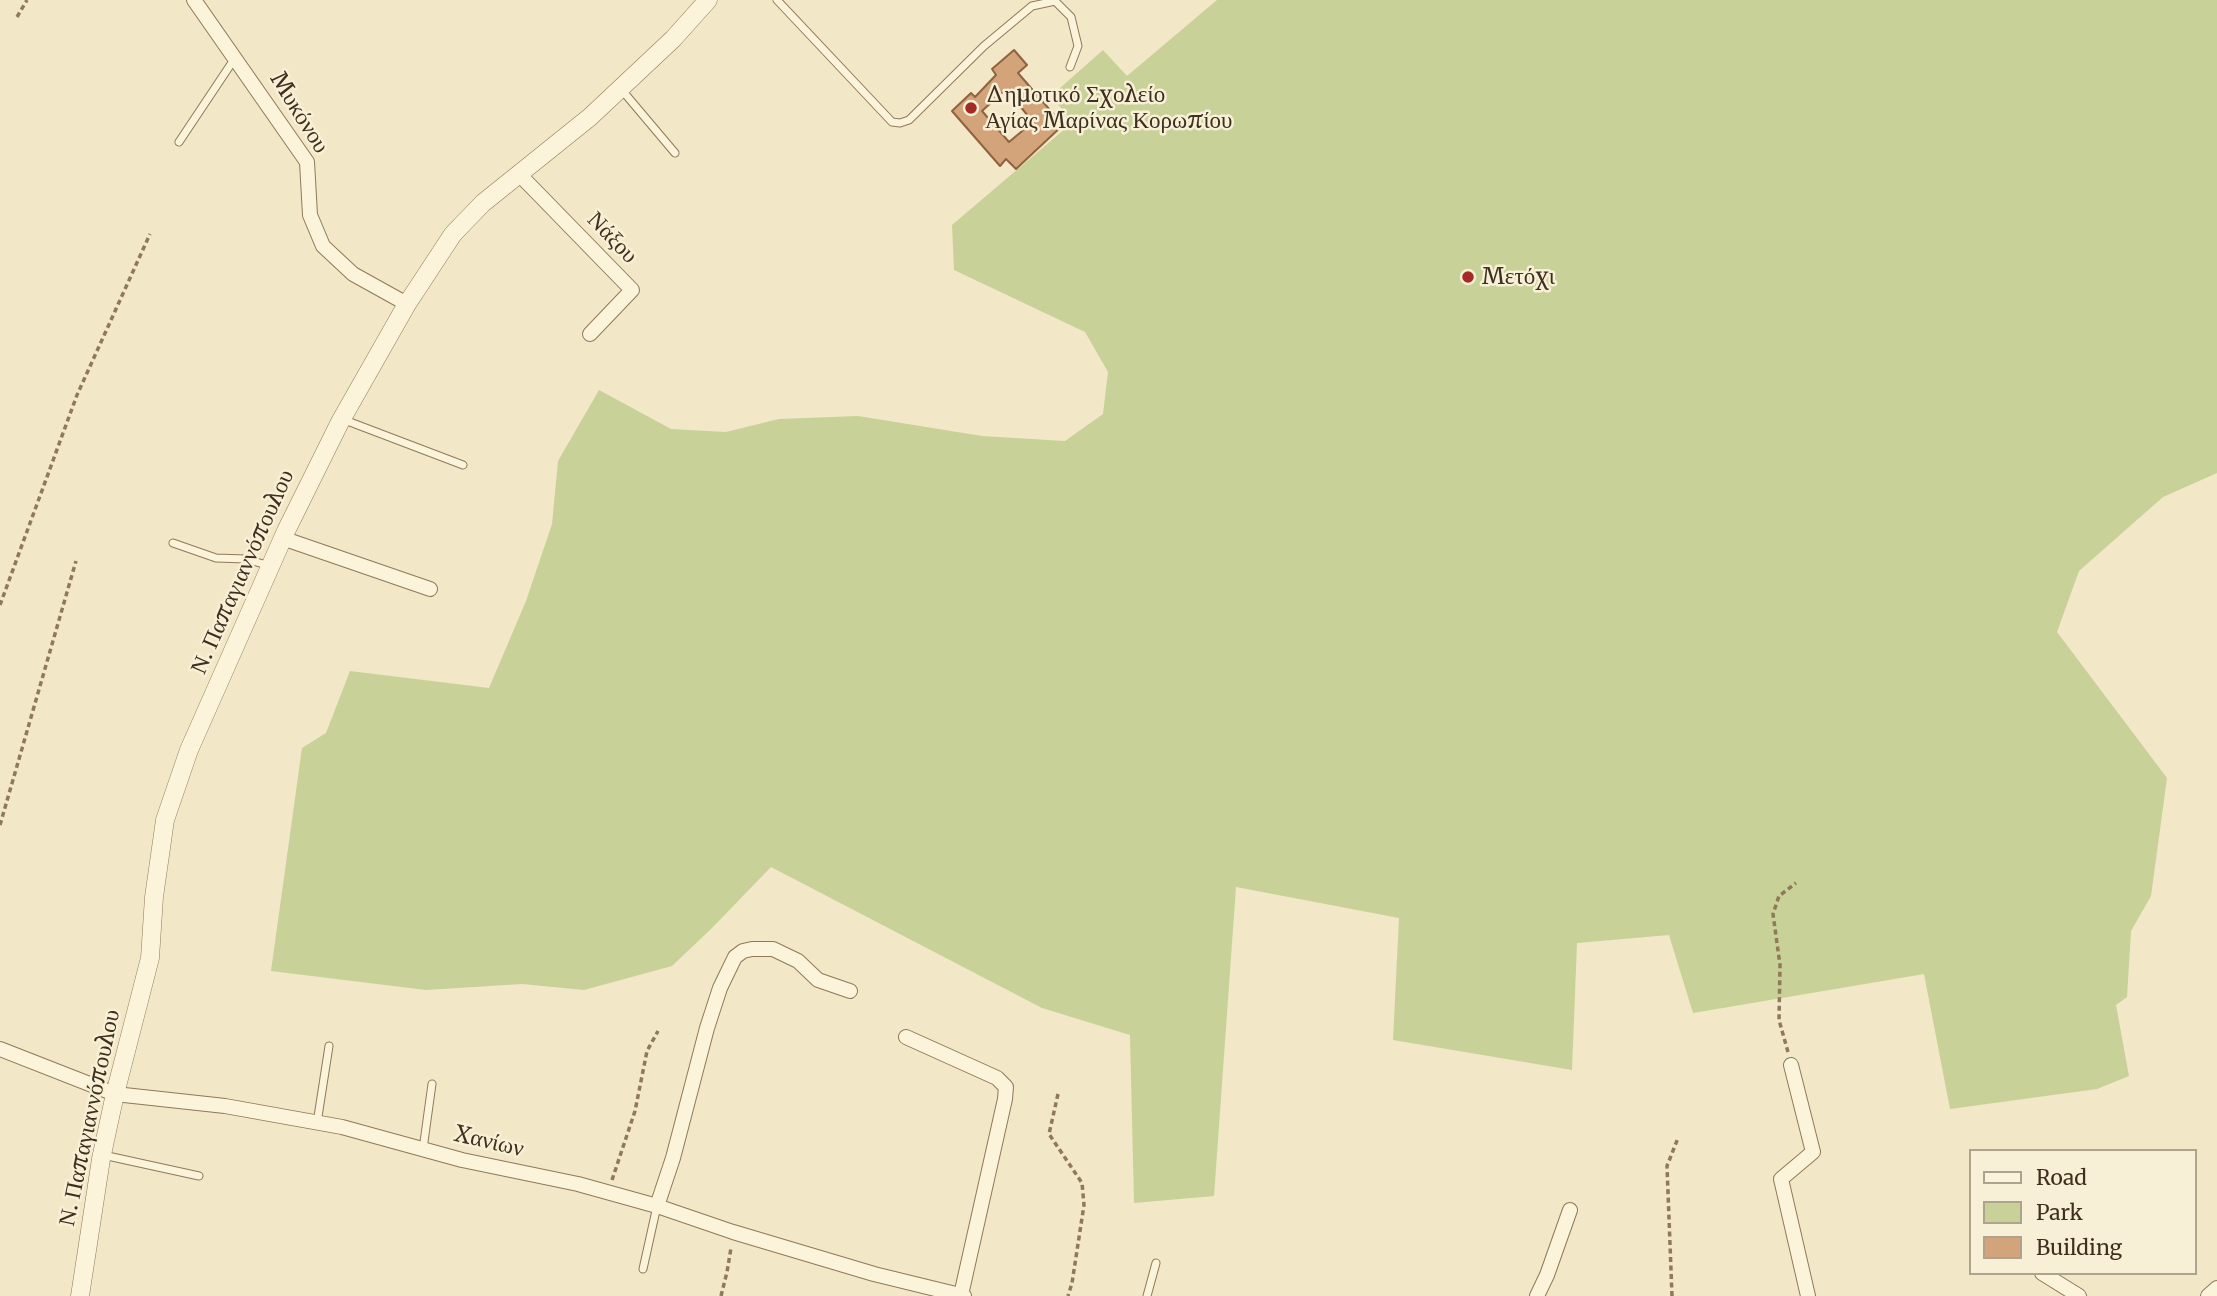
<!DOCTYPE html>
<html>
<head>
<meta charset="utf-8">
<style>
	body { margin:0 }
	#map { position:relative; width:2217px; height:1296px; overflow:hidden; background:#f2e7c6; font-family:Merriweather,serif }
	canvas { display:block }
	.legend { position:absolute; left:1969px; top:1149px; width:228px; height:126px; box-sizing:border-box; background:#f8f0d6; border:2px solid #aea38d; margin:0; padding:9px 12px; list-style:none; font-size:21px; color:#3e2f1f }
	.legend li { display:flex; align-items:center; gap:14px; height:35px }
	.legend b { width:35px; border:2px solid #aea38d }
</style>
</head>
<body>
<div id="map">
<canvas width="2217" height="1296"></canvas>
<ul class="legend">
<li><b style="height:9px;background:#fbf3da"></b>Road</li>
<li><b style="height:19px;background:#c8d198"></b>Park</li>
<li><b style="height:19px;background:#d3a379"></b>Building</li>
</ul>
</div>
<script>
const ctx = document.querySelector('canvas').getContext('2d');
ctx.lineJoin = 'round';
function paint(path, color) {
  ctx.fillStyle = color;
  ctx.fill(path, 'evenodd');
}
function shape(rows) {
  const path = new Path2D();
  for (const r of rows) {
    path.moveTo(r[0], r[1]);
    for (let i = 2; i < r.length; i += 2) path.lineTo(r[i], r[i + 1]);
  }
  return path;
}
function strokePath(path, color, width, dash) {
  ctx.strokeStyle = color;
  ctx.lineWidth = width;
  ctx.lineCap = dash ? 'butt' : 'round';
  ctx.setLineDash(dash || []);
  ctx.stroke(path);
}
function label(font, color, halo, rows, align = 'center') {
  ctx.font = font + ' Merriweather,serif';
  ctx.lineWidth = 5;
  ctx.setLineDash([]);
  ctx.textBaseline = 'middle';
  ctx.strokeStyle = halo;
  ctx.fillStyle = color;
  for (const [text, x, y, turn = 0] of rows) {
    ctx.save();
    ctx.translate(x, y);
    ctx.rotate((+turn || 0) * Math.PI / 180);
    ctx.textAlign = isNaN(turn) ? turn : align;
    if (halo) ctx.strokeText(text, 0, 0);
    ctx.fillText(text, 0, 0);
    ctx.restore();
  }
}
const green = shape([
	[1217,0,2217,0,2217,473,2163,497,2079,571,2057,632,2167,778,2151,896,2131,931,2127,997,2116,1005,2129,1076,2097,1089,1950,1109,1924,974,1693,1013,1669,935,1577,943,1572,1070,1393,1040,1399,918,1236,887,1214,1196,1134,1203,1130,1035,1042,1008,771,867,711,929,672,966,584,990,522,984,426,990,271,971,302,748,326,733,350,671,489,688,526,601,552,524,558,461,599,390,671,429,726,432,779,419,858,416,982,436,1065,441,1103,414,1108,372,1085,332,954,270,952,225,1073,122,1051,96,1103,50,1127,76]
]);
const building = shape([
	[1014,50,1027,65,1018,73,1063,125,1016,169,1006,159,1000,166,952,111,971,93,975,97,996,75,992,69,1014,50],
	[1006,89,1033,122,1009,142,982,111,1006,89]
]);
const path = shape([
	[17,17,27,0],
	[0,605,77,395,150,234],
	[0,825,76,561],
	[1788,1052,1779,1020,1780,965,1773,914,1779,896,1796,883],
	[1058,1094,1049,1134,1082,1183,1084,1205,1072,1283,1068,1296],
	[612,1180,635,1111,647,1051,658,1031],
	[721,1296,727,1272,731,1248],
	[1672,1296,1667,1166,1678,1138]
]);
const service = shape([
	[777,0,892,122,900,123,909,120,984,46,1032,6,1055,1,1071,17,1078,46,1070,67],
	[621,89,675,153],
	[179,142,235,58],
	[342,419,463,465],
	[173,543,216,558,246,559,270,566],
	[317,1123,329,1046],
	[423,1149,432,1084],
	[103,1155,199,1176],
	[643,1269,657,1206],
	[1147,1296,1156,1263]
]);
const minor = shape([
	[194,0,307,162,310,215,323,246,353,274,407,304],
	[518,173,632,290,590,334],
	[282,538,430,589],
	[906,1037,997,1078,1006,1087,1005,1099,961,1295],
	[0,1049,115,1094,225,1106,342,1127,462,1160,578,1184,657,1206,733,1232,874,1274,964,1296],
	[1791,1065,1813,1152,1781,1179,1808,1296],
	[657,1206,673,1158,707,1028,720,988,735,957,743,951,752,949,773,949,798,961,818,980,850,991],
	[2042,1273,2079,1296],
	[1537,1296,1547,1275,1570,1210],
	[2208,1296,2217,1288]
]);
const tertiary = shape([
	[80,1296,101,1159,115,1094,150,958,154,897,165,820,189,750,286,531,340,422,407,304,453,234,483,203,590,117,673,39,708,0]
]);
const markers = [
	[971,108,7,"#a32a25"],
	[1468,277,7,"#a32a25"]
];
const poiNames = [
	["Δημοτικό Σχολείο",985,95],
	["Αγίας Μαρίνας Κορωπίου",985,121],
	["Μετόχι",1482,277]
];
const streetNames = [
	["Μυκόνου",299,113,58],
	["Νάξου",612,238,46],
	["Ν. Παπαγιαννόπουλου",243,572,-66],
	["Ν. Παπαγιαννόπουλου",90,1118,-78],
	["Χανίων",489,1142,13]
];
paint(green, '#c8d198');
paint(building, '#d3a379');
strokePath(building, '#90623d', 2);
strokePath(service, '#8f795a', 9);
strokePath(minor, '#8f795a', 16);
strokePath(tertiary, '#8f795a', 19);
strokePath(path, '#8f795a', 3.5, [5, 3.5]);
strokePath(service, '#fbf3da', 7);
strokePath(minor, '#fbf3da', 14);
strokePath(tertiary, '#fbf3da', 18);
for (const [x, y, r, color] of markers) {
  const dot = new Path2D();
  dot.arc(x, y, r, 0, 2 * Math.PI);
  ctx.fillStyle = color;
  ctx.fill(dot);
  strokePath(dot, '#f8f0d6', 2.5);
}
label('23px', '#3e2f1f', '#f8f0d6', poiNames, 'left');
label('23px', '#3e2f1f', '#f8f0d6', streetNames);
</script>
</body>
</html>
